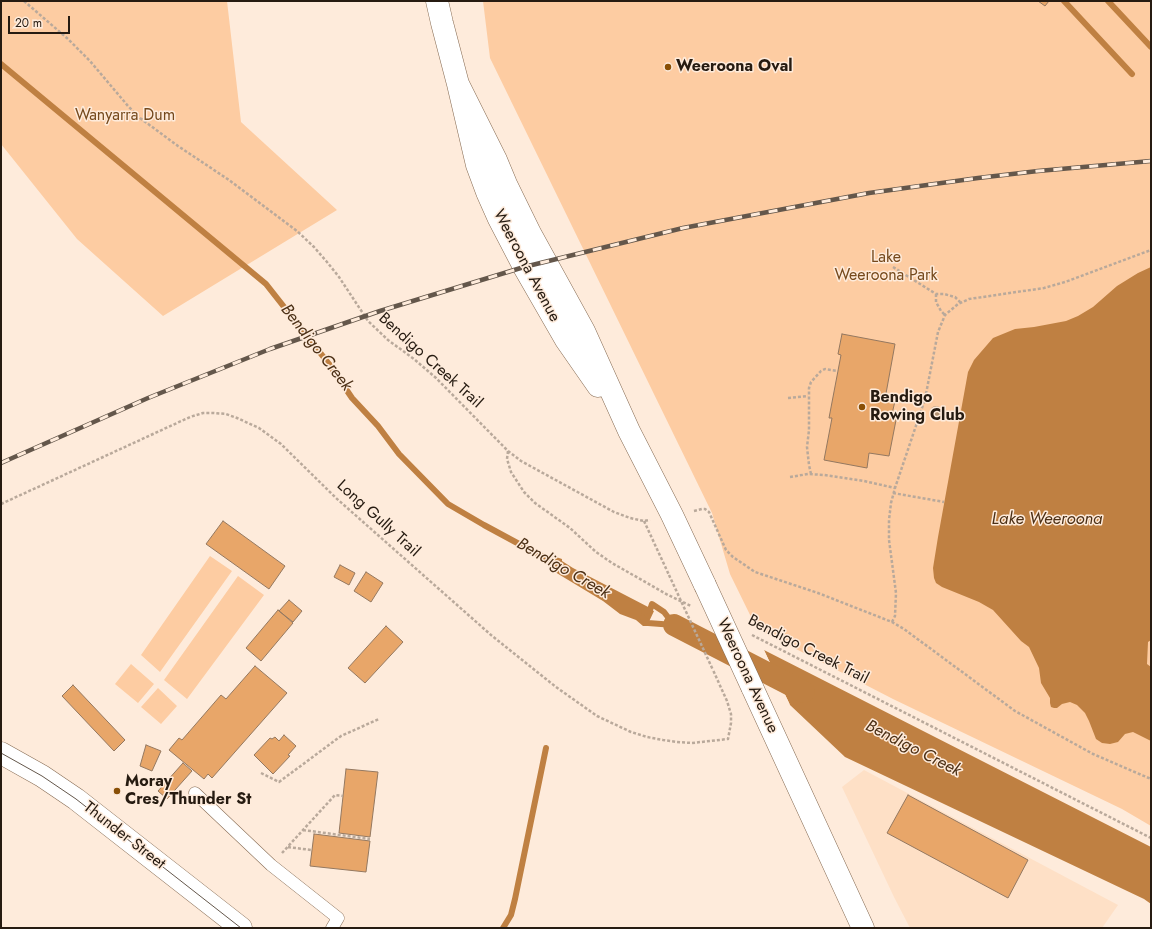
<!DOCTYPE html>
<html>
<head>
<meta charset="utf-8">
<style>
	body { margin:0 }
	#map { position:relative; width:1152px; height:929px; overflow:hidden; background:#feebdb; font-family:Jost,sans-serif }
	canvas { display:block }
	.frame { position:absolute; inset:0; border:2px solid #261b11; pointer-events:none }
	.scale { position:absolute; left:8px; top:16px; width:62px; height:18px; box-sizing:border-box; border:2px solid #261b11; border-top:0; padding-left:5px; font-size:12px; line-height:14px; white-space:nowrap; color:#261b11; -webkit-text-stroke:3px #feebdb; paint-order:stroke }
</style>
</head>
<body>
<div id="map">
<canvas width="1152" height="929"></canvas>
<div class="frame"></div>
<div class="scale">20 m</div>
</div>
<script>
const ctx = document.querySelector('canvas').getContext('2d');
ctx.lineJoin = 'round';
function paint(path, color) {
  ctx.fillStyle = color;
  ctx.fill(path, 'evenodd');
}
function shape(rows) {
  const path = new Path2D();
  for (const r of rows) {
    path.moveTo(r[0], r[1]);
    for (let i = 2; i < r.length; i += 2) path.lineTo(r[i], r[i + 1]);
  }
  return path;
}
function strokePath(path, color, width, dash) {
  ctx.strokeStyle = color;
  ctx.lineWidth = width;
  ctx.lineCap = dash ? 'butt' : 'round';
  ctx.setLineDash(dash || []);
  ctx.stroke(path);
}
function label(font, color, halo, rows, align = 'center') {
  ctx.font = font + ' Jost,sans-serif';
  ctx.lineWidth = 3;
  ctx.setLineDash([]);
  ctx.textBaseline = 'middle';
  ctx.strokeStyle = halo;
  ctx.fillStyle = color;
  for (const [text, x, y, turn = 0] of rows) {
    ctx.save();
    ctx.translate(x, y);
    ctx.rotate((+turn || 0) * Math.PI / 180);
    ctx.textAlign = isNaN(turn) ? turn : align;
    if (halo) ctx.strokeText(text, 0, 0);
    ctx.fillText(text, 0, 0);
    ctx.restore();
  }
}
const built = shape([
	[864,770,1118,905,1102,928,910,928,894,897,842,787]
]);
const green = shape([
	[1,1,227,1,241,122,337,210,163,316,77,239,1,144],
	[483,1,1151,1,1151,826,1122,809,893,699,765,633,753,621,730,574,712,513,490,58],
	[210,556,232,571,160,672,141,655],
	[238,576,264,595,187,699,164,680],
	[131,664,154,684,138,703,115,684],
	[158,688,177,706,161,724,141,707]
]);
const water = shape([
	[1151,267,1151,640,1148,642,1147,664,1151,667,1151,741,1133,732,1125,734,1118,742,1110,744,1102,743,1096,739,1089,721,1085,713,1077,705,1070,702,1062,704,1057,708,1054,708,1051,707,1050,703,1050,698,1041,683,1039,668,1029,647,1021,641,993,610,979,602,942,587,936,583,934,578,933,568,938,537,968,372,974,360,993,338,1015,329,1034,327,1066,321,1078,316,1093,307,1117,286,1138,273],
	[553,556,562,559,562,561,573,568,652,609,651,610,654,611,647,626,643,626,636,620,620,614,603,601,555,572,548,566],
	[764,650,1151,847,1151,904,1144,899,845,757,790,705]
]);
const pier = shape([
	[763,648,790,705,787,703,762,650]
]);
const stream = shape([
	[1064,1,1132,74],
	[1108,1,1151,47],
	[1,64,266,284,329,364,352,398,378,426,399,454,448,504,484,525,558,565],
	[644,612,650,610,652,604,664,612,674,625],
	[643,618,644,620,648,623,674,625],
	[503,928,511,915,515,899,546,748]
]);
const canal = shape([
	[674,625,804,692]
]);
const building = shape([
	[1038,1,1049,1,1045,6,1038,1],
	[842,334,895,344,885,399,895,401,892,414,897,415,889,456,869,453,867,468,824,460,832,418,829,418,841,355,838,354,842,334],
	[223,521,285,566,269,589,206,544,223,521],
	[340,565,355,573,349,585,334,577,340,565],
	[366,572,383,583,371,602,354,591,366,572],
	[289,600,302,611,293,622,279,611,289,600],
	[278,610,293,623,261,661,246,648,278,610],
	[386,626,403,642,365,683,348,668,386,626],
	[255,666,287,693,212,778,208,774,204,779,169,750,179,738,182,740,221,695,226,699,255,666],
	[73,685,125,740,114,751,62,696,73,685],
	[284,735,296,746,288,755,290,756,273,774,254,755,270,738,272,739,275,737,279,741,284,735],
	[146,745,161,751,152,771,140,766,146,745],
	[183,763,192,771,167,799,158,791,183,763],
	[346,769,378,772,370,837,339,833,346,769],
	[908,795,1028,860,1008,898,887,833,908,795],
	[314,834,370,841,366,872,310,866,314,834]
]);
const path = shape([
	[24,1,68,39,90,61,128,106,140,118,178,146,229,180,297,231,314,247,327,262,339,277,368,321,388,340,414,359,436,378,508,451,521,461,614,512,630,518,644,521,650,520],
	[893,267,936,294,944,294,955,297,960,302],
	[936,294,936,302,941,311,945,315],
	[788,398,808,396],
	[508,451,507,459,511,472,524,492,535,503,570,528,596,552,612,563,668,595,691,606],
	[811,474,809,465,807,447,809,430,809,388,811,382,821,371,825,369,838,371],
	[790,477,808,474,824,475,864,481,895,488],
	[893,493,944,502],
	[1,504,190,417,203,413,214,413,226,414,237,418,259,428,281,444,336,498,491,635,556,687,597,716,631,732,647,737,663,740,677,742,692,743,728,739,731,723,731,714,727,701,713,670],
	[694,511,702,509,705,509,709,512,726,550,733,557,755,572,818,593,892,622,904,629,1015,711,1093,754,1151,779],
	[644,521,669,575],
	[892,622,895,616,896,593,889,540,889,520,891,503,895,488,925,399,938,332,945,315,958,304,969,299,1044,288,1065,282,1151,250],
	[752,635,1151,838],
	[261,773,279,782,341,736,379,719],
	[303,830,370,839],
	[288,847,311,850],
	[282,853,335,795,343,796]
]);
const service = shape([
	[195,793,271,865,338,918,332,928]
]);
const tertiary = shape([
	[1,753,42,776,76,799,241,928]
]);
const secondary = shape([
	[437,1,442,23,458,84,477,165,487,192,499,219,524,267,566,340,598,386],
	[458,84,496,160,506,184,530,233,584,331,629,431,672,515,705,585],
	[752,687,863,928]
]);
const tram = shape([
	[1,753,42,776,76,799,241,928]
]);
const rail = shape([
	[1,463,148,398,270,349,380,311,524,267,683,228,869,193,978,178,1038,171,1151,161]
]);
const pathBridge = shape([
	[669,575,713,670]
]);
const secondaryBridge = shape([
	[705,585,752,687]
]);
const trees = [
	[936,412]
];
const markers = [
	[668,67,4,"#894f06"],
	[862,407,4,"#894f06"],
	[117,791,4,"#894f06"]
];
const poiNames = [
	["Weeroona Oval",676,67],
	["Bendigo",870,398],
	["Rowing Club",870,416],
	["Moray",125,782],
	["Cres/Thunder St",125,800]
];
const parkNames = [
	["Wanyarra Dum",125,116],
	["Lake",886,258],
	["Weeroona Park",886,276]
];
const streetNames = [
	["Weeroona Avenue",526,266,62],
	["Bendigo Creek Trail",430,361,42],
	["Long Gully Trail",378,519,42],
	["Bendigo Creek Trail",808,650,27],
	["Weeroona Avenue",747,676,65],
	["Thunder Street",124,836,38]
];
const waterNames = [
	["Bendigo Creek",316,348,52],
	["Lake Weeroona",1047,520],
	["Bendigo Creek",563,569,30],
	["Bendigo Creek",913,749,27]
];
paint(built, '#fee0c6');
paint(green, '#fdcca2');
paint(water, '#bf8042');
paint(pier, '#feebdb');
strokePath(stream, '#bf8042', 6);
strokePath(canal, '#bf8042', 22);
paint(building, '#e8a669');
strokePath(building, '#947860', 1);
strokePath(service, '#866b53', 13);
strokePath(tertiary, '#866b53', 23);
strokePath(secondary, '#866b53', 23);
strokePath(path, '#b9a99b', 2.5, [3, 2]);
strokePath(service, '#fff', 12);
strokePath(tertiary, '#fff', 22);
strokePath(secondary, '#fff', 22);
strokePath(tram, '#64574b', 1);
strokePath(rail, '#64574b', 4.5);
strokePath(rail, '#feebdb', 3, [9]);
strokePath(secondaryBridge, '#866b53', 23, []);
strokePath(pathBridge, '#b9a99b', 2.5, [3, 2]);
strokePath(secondaryBridge, '#fff', 22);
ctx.fillStyle = '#b39272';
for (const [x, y] of trees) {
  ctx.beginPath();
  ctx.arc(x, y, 6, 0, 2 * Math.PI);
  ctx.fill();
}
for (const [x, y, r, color] of markers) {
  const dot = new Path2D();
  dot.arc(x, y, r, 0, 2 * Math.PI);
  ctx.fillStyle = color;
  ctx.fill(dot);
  strokePath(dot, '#feebdb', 1.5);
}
label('bold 16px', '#261b11', '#feebdb', poiNames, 'left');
label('16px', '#75491c', '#feebdb', parkNames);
label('16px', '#261b11', '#feebdb', streetNames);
label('italic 17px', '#4c3016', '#feebdb', waterNames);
</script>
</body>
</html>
